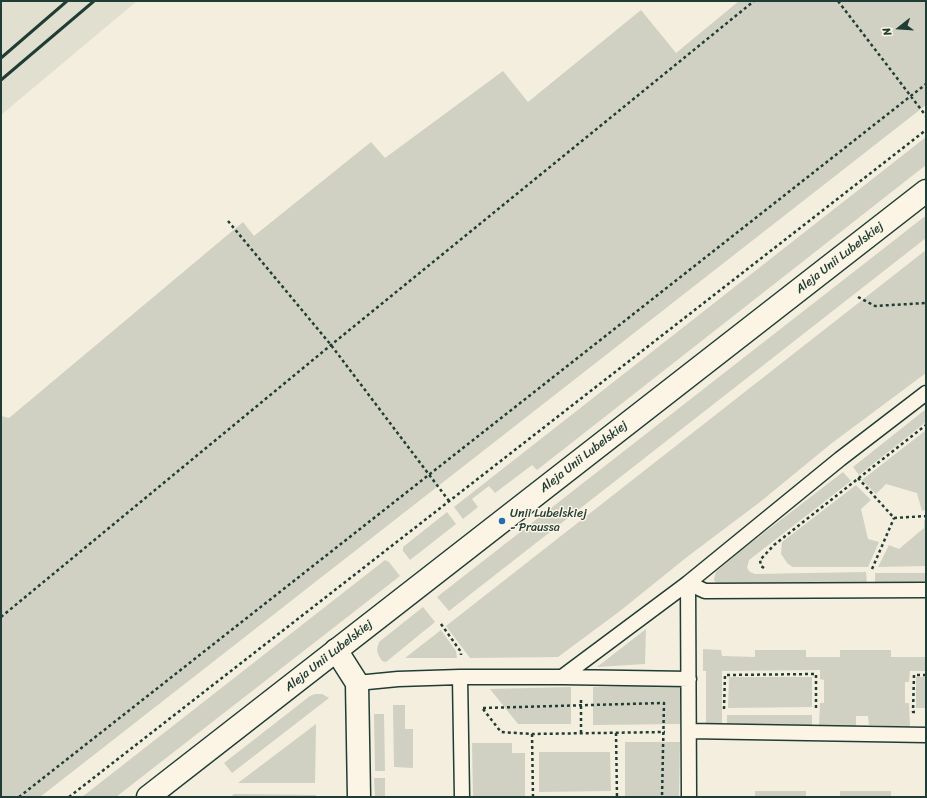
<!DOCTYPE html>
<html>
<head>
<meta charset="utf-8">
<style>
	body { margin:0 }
	#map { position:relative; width:927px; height:798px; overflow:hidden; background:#f3eede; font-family:Sriracha,sans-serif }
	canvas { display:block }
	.frame { position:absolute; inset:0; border:2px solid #1f3d34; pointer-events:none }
	.north { position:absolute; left:879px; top:8px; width:40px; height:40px; -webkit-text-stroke:3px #fcf5e5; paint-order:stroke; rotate:253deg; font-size:11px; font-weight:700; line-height:16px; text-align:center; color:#1f3d34 }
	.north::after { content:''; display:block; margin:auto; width:14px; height:18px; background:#1f3d34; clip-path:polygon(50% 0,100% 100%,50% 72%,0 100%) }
</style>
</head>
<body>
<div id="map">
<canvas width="927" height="798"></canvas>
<div class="frame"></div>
<div class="north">N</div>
</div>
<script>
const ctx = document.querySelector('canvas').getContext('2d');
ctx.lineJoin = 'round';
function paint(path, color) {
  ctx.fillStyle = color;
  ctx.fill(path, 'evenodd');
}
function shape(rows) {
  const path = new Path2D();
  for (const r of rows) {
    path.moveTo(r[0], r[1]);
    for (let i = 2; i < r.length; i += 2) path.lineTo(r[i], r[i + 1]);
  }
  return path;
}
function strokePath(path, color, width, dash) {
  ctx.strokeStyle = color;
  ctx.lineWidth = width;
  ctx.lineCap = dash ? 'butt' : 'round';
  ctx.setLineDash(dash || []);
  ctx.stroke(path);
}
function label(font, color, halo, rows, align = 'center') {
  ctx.font = font + ' Sriracha,sans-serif';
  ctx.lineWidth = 3;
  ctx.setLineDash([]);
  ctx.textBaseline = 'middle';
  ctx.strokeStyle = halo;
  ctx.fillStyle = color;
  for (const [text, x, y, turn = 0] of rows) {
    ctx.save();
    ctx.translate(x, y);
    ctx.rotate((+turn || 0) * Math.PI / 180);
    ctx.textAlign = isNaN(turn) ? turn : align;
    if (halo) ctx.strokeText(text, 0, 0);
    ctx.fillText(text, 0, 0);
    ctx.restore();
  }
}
const built = shape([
	[1,1,137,1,1,115]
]);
const green = shape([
	[739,1,926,1,926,105,40,797,1,797,1,416,9,418,243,222,254,236,371,142,385,158,503,71,528,102,641,10,676,53],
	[926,137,926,165,537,470,532,465,495,493,489,486,472,499,478,507,463,519,454,507],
	[924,217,926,217,926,238,449,611,437,597],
	[926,250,926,373,832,443,760,502,687,557,620,611,558,657,470,658,446,626],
	[926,409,926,422,859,475,853,467],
	[926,430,926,510,922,511,917,493,886,484,876,494,862,480],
	[843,472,851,481,749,560,747,568,750,572,755,574,866,572,867,584,727,585,715,582,714,579,716,572,739,552],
	[856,485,871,500,861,509,868,539,879,542,868,567,793,567,788,564,781,554,782,542],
	[447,512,456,524,410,560,403,551,403,547],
	[924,520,926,520,926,566,878,567,889,545,899,549,924,528],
	[385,560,389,562,400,576,116,797,82,797],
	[875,573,926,573,926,585,875,584],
	[423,607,435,622,386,662,382,661,378,654,377,649,379,642],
	[646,629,645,664,597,667],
	[441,630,456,651,457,658,405,658],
	[703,649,721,650,722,656,755,657,755,650,806,650,806,657,840,657,840,650,891,650,891,657,925,657,926,650,926,671,910,671,909,682,905,682,905,703,909,703,910,727,869,725,868,716,856,716,856,726,819,726,820,703,824,703,824,680,820,679,820,670,722,671,722,727,706,727,706,671,703,671],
	[729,677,812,677,812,707,728,708],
	[916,677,926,677,926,708,916,708],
	[680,685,680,724,593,725,593,687],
	[571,687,571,724,518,724,490,689],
	[315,694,322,694,329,698,232,773,224,763,310,696],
	[393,705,405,705,405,729,413,729,413,768,394,767],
	[374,714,384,714,385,771,375,771],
	[727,715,812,715,812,727,727,727],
	[316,724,315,783,238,783],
	[625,742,680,742,679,797,625,797],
	[472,743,512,743,512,753,525,753,525,797,473,797],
	[539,752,610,752,611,791,539,792],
	[374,778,385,778,385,797,375,797],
	[755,791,806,791,806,797,755,797],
	[840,791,891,791,891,797,840,797],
	[234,794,316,795,316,797,230,797]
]);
const path = shape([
	[838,1,926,116],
	[228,221,331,345,449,501],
	[858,297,875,306,926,303],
	[858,478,894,518],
	[894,518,926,516],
	[764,568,761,566,760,560,774,545,926,425],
	[872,569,894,518],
	[1,617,331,345,754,1],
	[441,624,461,652,461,655],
	[483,708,664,703,662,797],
	[483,709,501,732,532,734,665,732],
	[724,709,725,675,816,674,816,711],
	[915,712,913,712,914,675,926,675],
	[581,733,581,698],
	[616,733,617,797],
	[532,734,533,797],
	[19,797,926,84],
	[69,797,926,130]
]);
const lane = shape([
	[460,677,462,797],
	[562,677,689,679],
	[357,683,398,679,460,677,562,677,688,583,840,459,926,393],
	[689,731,926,735],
	[689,797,688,583,705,591,926,590]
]);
const street = shape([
	[336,650,357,683,359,797]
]);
const secondary = shape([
	[148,797,926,191]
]);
const rail = shape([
	[1,58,67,1],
	[1,80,94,1]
]);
const markers = [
	[502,521,4,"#1f6fb2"]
];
const streetNames = [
	["Aleja Unii Lubelskiej",840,258,-38],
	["Aleja Unii Lubelskiej",584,457,-38],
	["Aleja Unii Lubelskiej",329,656,-38]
];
const poiNames = [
	["Unii Lubelskiej",510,514],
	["- Praussa",510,528]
];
paint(built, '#e1dfd0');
paint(green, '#d0d1c2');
strokePath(lane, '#1f3d34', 17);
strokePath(street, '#1f3d34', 25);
strokePath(secondary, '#1f3d34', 25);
strokePath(path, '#1f3d34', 2.5, [3, 3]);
strokePath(lane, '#fcf5e5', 14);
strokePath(street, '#fcf5e5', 22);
strokePath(secondary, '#fcf5e5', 22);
strokePath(rail, '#1f3d34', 3);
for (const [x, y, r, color] of markers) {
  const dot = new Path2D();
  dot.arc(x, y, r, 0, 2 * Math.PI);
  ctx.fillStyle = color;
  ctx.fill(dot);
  strokePath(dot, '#fcf5e5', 1.5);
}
label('12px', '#1f3d34', '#fcf5e5', streetNames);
label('12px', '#1f3d34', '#fcf5e5', poiNames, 'left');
</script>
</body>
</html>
